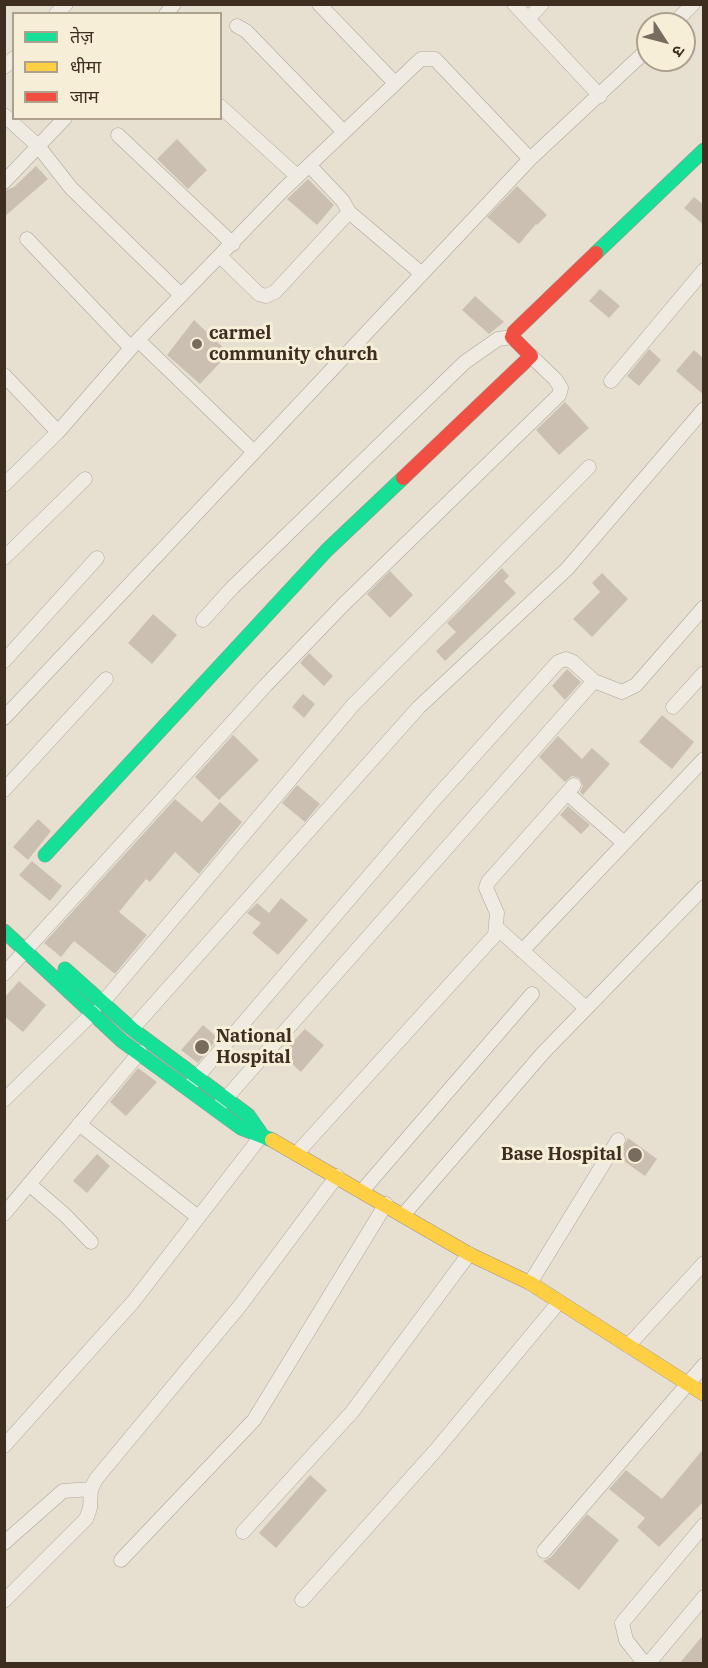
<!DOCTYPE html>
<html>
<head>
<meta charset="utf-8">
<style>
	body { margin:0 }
	#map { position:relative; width:708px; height:1668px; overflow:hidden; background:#e7e0d1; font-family:"IBM Plex Serif","Noto Sans Devanagari",serif }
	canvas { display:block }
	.frame { position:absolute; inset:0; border:6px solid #3d2e20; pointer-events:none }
	.legend { position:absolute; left:12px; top:12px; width:210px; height:108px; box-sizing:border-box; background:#f7eed8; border:2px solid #ada18e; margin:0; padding:8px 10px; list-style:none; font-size:18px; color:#3d2e20 }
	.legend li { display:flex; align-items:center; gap:12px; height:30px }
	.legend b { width:30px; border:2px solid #ada18e }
	.north { position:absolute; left:636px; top:12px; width:60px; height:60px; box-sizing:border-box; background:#f7eed8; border:2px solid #ada18e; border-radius:50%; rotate:126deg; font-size:16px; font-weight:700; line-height:24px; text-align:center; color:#3d2e20 }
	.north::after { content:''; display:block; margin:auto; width:21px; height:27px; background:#786c5e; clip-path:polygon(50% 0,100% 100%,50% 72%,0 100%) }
</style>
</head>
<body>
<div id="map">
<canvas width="708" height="1668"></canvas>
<div class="frame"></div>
<ul class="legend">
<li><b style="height:8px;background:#16e098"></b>तेज़</li>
<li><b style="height:8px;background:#ffcf43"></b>धीमा</li>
<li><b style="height:8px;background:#f24e42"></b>जाम</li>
</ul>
<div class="north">उ</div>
</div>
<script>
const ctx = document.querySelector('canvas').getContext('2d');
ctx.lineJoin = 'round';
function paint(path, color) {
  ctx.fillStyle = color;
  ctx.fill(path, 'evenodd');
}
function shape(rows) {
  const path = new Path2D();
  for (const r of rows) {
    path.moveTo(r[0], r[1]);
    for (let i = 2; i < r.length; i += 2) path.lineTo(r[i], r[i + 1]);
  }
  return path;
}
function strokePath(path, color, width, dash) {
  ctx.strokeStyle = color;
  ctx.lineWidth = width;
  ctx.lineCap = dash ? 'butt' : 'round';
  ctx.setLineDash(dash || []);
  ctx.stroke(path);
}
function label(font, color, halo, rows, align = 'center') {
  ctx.font = font + ' "IBM Plex Serif",serif';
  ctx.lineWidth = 6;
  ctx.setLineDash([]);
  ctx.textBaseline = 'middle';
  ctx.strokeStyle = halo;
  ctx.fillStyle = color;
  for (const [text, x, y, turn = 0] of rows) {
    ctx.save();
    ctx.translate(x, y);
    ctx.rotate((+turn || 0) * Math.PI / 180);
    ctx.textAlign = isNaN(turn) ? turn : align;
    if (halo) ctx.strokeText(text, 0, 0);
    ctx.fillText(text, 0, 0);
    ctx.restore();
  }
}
const building = shape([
	[177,139,207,170,188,189,157,159],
	[36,166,48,179,4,217,4,191,14,187],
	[308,179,334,205,317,225,287,199],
	[517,186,547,215,537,225,536,224,519,244,487,217],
	[694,197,704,205,704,225,684,208],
	[600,289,620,306,609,318,589,301],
	[475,296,504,322,489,334,462,310],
	[194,320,229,353,200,384,167,355],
	[649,349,661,360,639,386,627,376],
	[694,350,704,359,704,395,676,371],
	[565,402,589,428,559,455,536,430],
	[502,568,509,576,504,581,516,593,445,661,436,651,456,632,447,623],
	[390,571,413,595,390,618,367,594],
	[602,573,628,599,592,637,573,619,600,592,592,583],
	[153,614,177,635,152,664,128,643],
	[309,653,333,676,324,686,300,663],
	[567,669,581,682,565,700,552,686],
	[303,694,315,704,304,718,292,707],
	[662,715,694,742,672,769,639,742],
	[233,735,259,760,219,800,195,777],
	[558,736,582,759,592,748,610,764,583,795,580,792,583,786,579,778,572,776,565,782,539,757],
	[297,785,320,804,305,822,282,803],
	[175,799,202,822,220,802,242,822,199,874,175,852,150,882,146,879,119,912,147,935,115,974,74,941,61,957,44,943],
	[568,806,590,825,581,834,560,815],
	[38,819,51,831,28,860,13,847],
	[32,861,62,886,50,901,19,875],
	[281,898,308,920,278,955,252,933,261,923,247,913,257,903,269,913],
	[19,981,46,1005,23,1032,4,1016,4,998],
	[203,1025,218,1038,198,1063,181,1050],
	[305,1029,324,1045,301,1072,281,1054],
	[138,1068,157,1082,126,1116,110,1102],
	[628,1138,657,1159,645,1176,618,1157],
	[97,1154,110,1166,87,1193,73,1181],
	[704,1448,704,1501,659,1547,637,1527,645,1518,609,1489,626,1470,662,1499],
	[310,1475,327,1490,276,1548,259,1533],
	[587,1514,619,1540,579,1590,543,1561,551,1557],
	[704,1634,704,1664,679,1664]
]);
const street = shape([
	[319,4,394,82],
	[514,4,600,96],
	[56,14,66,4],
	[166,14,174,4],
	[528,19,542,4],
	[673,24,693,4],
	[237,26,246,31,343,131],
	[4,67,14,58],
	[220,106,297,176],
	[4,115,38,146,71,188,181,295],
	[118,135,233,244],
	[4,182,65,118],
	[349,212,422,274],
	[27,239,131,348],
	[220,256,259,294,266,296,275,292,349,212,343,201,309,165],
	[138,340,253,451],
	[4,375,58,432],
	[611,381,704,270],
	[4,485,58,432,138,340,283,190,421,59,435,59,530,159],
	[4,558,85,479],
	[203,620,232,588,465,362,498,339,512,337],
	[4,661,97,558],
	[673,707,704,673],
	[4,718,530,159,648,49],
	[4,790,106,679],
	[567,793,624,843],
	[497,928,586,1008],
	[522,951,704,759],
	[4,974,266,685,343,605,559,395,561,388,555,379,531,356],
	[103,1002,353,705,589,467],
	[132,1029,419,707,567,569,704,409],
	[193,1082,434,800,558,662,566,659,573,662,594,681,622,692,636,685,704,607],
	[4,1100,94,1012],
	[220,1105,594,681],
	[79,1124,198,1217],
	[297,1153,495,935,497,913,486,888,488,882,574,785],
	[29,1184,65,1215,91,1242],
	[362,1191,532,994],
	[4,1214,140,1052],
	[404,1214,543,1053,704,887],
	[530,1283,618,1140],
	[628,1346,704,1263],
	[4,1446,133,1302,262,1135],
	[243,1532,352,1412,469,1254],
	[4,1543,63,1491,91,1489],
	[544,1551,704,1365],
	[121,1560,254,1420,386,1204],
	[302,1600,436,1450,559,1302],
	[4,1601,86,1519,90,1508,91,1489,96,1479,239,1307,337,1176],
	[645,1664,626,1640,622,1623,704,1525],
	[648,1664,704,1597]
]);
const fast = shape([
	[596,253,704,150],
	[45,855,327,550,403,478],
	[4,931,122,1041,241,1128,272,1140],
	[65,969,132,1029,248,1115,262,1135]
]);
const slow = shape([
	[272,1140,469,1254,530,1283,704,1394]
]);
const jam = shape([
	[403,478,531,356,512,337,514,332,596,253]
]);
const markers = [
	[197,344,6,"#786c5e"],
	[202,1047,8,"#786c5e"],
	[635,1155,8,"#786c5e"]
];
const poiNames = [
	["carmel",209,334],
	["community church",209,355],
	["National",216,1037],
	["Hospital",216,1058],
	["Base Hospital",622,1155,"right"]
];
paint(building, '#cbbfb2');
strokePath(street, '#ada599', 15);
strokePath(fast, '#9c958a', 15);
strokePath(slow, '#9c958a', 15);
strokePath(jam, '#9c958a', 15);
strokePath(street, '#efebe3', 14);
strokePath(fast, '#16e098', 14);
strokePath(slow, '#ffcf43', 14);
strokePath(jam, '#f24e42', 14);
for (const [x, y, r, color] of markers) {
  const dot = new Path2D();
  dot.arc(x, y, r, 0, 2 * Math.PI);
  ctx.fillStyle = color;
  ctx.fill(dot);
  strokePath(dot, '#f7eed8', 2);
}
label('bold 18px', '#3d2e20', '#f7eed8', poiNames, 'left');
</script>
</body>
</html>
